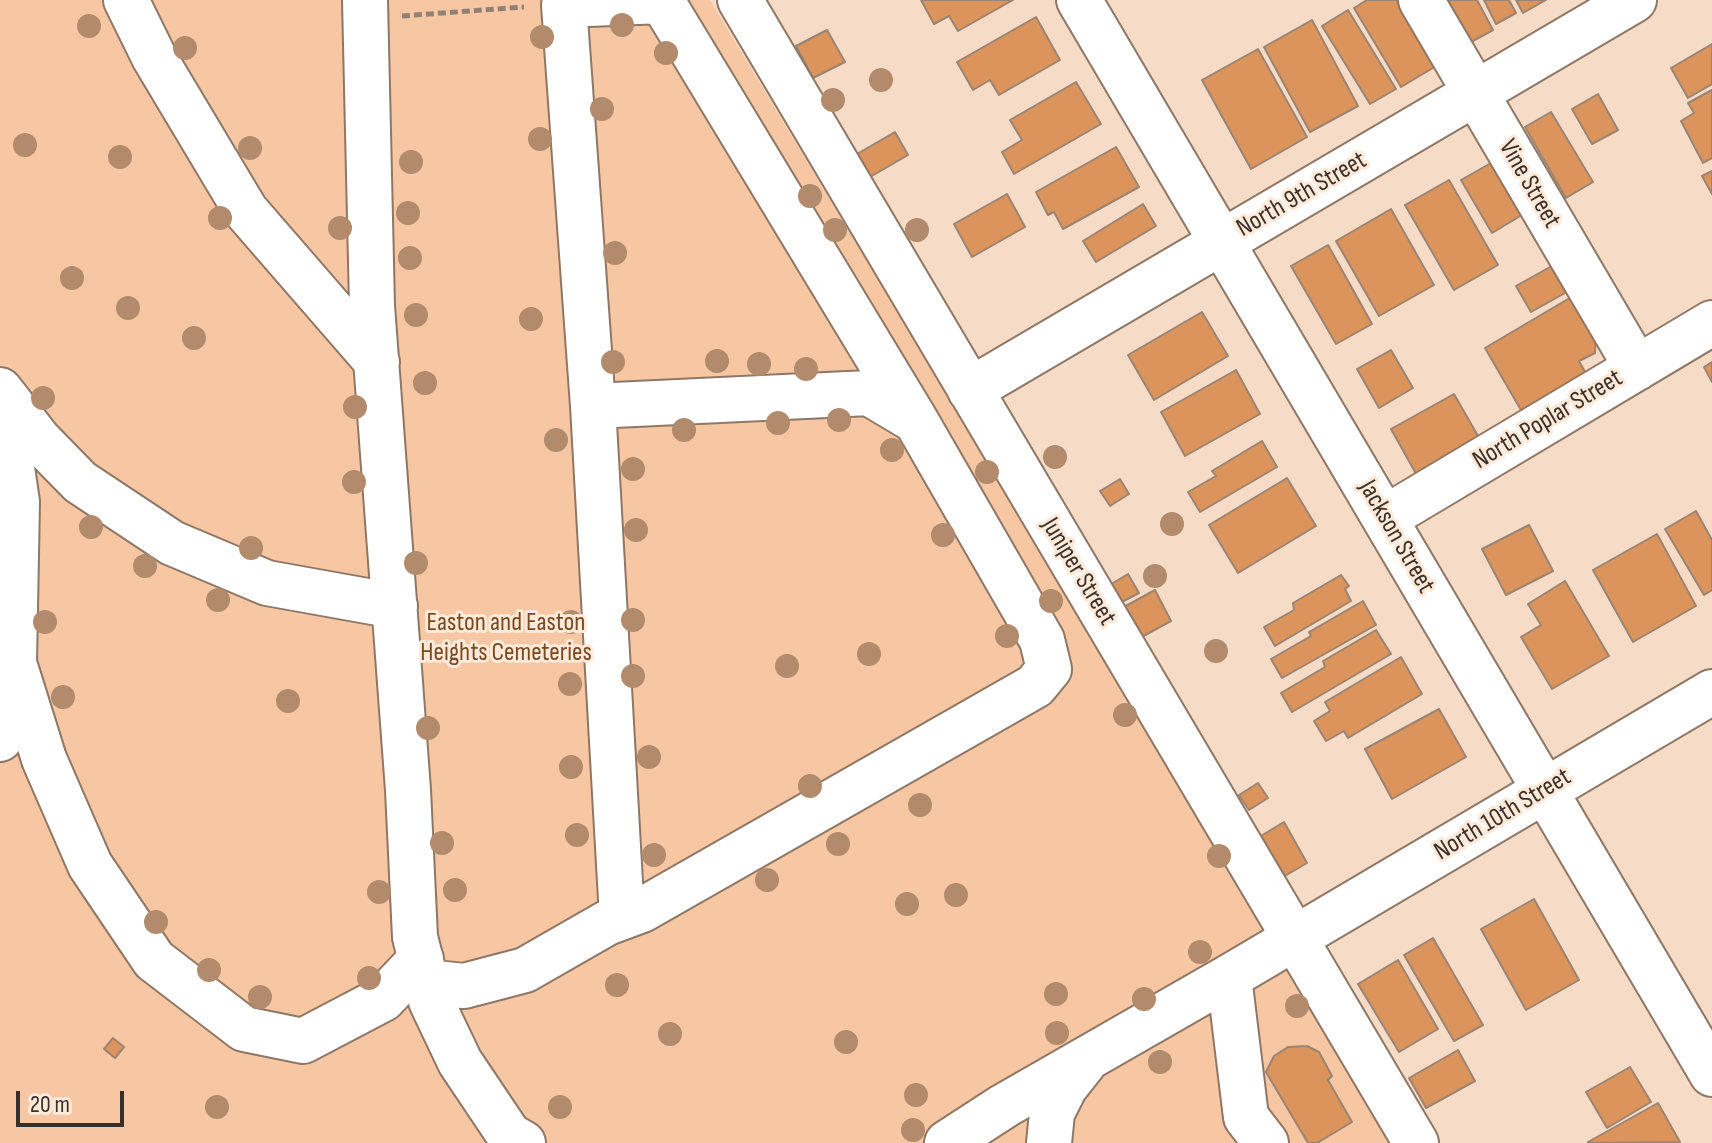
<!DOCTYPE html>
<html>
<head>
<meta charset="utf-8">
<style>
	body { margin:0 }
	#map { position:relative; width:1712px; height:1143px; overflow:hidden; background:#f6dbc7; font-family:"Sofia Sans Condensed",sans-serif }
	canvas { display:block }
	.scale { position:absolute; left:16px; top:1091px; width:108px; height:36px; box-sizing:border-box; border:4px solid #3b3029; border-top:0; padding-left:10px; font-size:24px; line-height:28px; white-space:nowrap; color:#3b3029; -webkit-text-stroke:6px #ffe9d9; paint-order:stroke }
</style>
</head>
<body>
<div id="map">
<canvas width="1712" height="1143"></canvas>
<div class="scale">20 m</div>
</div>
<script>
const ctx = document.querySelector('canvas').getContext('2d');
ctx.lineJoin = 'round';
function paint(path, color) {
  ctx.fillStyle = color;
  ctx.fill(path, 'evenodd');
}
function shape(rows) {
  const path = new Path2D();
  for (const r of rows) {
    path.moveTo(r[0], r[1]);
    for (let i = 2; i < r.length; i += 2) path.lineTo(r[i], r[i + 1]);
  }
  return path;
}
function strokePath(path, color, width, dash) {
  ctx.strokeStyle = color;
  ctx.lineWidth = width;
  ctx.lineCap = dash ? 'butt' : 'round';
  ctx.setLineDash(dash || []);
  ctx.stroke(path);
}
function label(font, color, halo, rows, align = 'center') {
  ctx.font = font + ' "Sofia Sans Condensed",sans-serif';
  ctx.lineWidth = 6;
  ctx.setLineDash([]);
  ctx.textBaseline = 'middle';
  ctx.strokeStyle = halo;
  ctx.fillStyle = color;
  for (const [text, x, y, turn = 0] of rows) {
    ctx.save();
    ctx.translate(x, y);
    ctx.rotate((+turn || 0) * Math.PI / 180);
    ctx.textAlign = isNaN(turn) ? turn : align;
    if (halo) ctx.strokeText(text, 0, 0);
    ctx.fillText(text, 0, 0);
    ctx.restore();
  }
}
const green = shape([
	[0,0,710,0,1397,1143,0,1143]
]);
const building = shape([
	[921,0,1013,0,958,31,949,16,934,24,921,0],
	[1367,0,1406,0,1443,62,1401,87,1354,8,1367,0],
	[1437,0,1477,0,1493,30,1462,47,1437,0],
	[1484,0,1509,0,1516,13,1496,24,1484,0],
	[1516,0,1546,0,1523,13,1516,0],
	[1348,10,1396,89,1370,104,1322,26,1348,10],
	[1036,17,1060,60,999,95,990,80,973,90,957,62,1036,17],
	[1312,20,1358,106,1310,132,1264,47,1312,20],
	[827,30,845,62,813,78,796,46,827,30],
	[1712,44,1712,84,1688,98,1671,68,1712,44],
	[1258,49,1307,137,1251,169,1202,80,1258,49],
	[1076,82,1101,124,1014,174,1002,152,1022,140,1010,120,1076,82],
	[1712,90,1712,158,1703,163,1681,121,1694,113,1688,103,1712,90],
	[1598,94,1618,130,1592,144,1572,109,1598,94],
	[1551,112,1593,182,1566,198,1525,127,1551,112],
	[895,132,908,155,870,177,857,154,895,132],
	[1116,147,1139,187,1063,229,1054,212,1048,215,1036,192,1116,147],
	[1491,163,1522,215,1492,233,1461,180,1491,163],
	[1712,171,1712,194,1702,176,1712,171],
	[1449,180,1498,265,1454,290,1405,205,1449,180],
	[1007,194,1025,227,972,257,954,224,1007,194],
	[1143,204,1156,226,1096,262,1083,241,1143,204],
	[1391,209,1434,285,1379,316,1336,241,1391,209],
	[1328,245,1372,324,1336,344,1291,266,1328,245],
	[1559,262,1574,288,1531,312,1516,286,1559,262],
	[1573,296,1596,333,1595,353,1579,361,1589,379,1525,417,1485,348,1573,296],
	[1202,312,1228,356,1154,400,1128,355,1202,312],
	[1391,350,1413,388,1379,408,1357,369,1391,350],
	[1712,362,1712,382,1704,367,1712,362],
	[1236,370,1260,414,1185,456,1161,412,1236,370],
	[1454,394,1482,443,1419,479,1391,429,1454,394],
	[1262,441,1277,467,1200,512,1188,492,1216,476,1212,471,1262,441],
	[1287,478,1316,526,1238,573,1209,525,1287,478],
	[1120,479,1129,494,1110,506,1100,491,1120,479],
	[1696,511,1712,540,1712,590,1704,595,1665,529,1696,511],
	[1529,525,1553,571,1506,595,1482,549,1529,525],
	[1657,534,1696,606,1633,642,1593,570,1657,534],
	[1128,574,1139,593,1118,604,1108,586,1128,574],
	[1341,575,1349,586,1345,589,1351,601,1275,646,1264,627,1294,610,1293,603,1341,575],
	[1565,581,1609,656,1552,689,1521,637,1541,625,1528,604,1565,581],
	[1155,590,1171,621,1138,639,1122,608,1155,590],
	[1363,601,1376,625,1282,678,1271,659,1311,636,1309,632,1363,601],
	[1376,630,1391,654,1292,712,1281,693,1325,667,1323,661,1376,630],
	[1401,657,1422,694,1348,738,1344,731,1326,741,1314,721,1330,711,1325,702,1401,657],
	[1439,709,1466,757,1392,799,1365,749,1439,709],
	[1258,783,1268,798,1249,810,1239,795,1258,783],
	[1284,822,1307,863,1278,880,1254,840,1284,822],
	[1534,899,1579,980,1526,1010,1481,929,1534,899],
	[1433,938,1483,1025,1454,1041,1404,955,1433,938],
	[1398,960,1438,1029,1399,1052,1358,984,1398,960],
	[113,1038,124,1047,115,1058,104,1049,113,1038],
	[1307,1046,1319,1052,1332,1076,1328,1080,1352,1122,1317,1143,1308,1143,1266,1072,1274,1056,1288,1047,1307,1046],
	[1458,1050,1475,1081,1426,1108,1409,1078,1458,1050],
	[1630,1067,1651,1102,1607,1128,1586,1092,1630,1067],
	[1658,1103,1680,1142,1588,1143,1588,1142,1658,1103]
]);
const path = shape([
	[402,16,524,7]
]);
const minor = shape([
	[126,0,154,57,246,211,377,362],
	[365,0,372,306,408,790,415,937,431,1001,460,1062,509,1135,523,1143],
	[740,0,1416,1143],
	[1079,0,1712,1074],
	[1421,0,1637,368],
	[0,390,38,439,80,482,172,543,267,583,395,606],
	[970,390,1634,0],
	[1385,518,1712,323],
	[14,663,44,759,90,865,154,960,244,1029,303,1041,383,999,421,959],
	[0,739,14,663,17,502,1,393],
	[622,917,593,406,564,5,662,1,916,421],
	[1229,977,1246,1117,1266,1143],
	[426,982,464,986,525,970,607,923,642,910,1035,686,1049,669,1042,640,916,421,869,393,593,406],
	[947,1143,1004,1106,1229,977,1712,692],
	[1049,1143,1052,1113,1065,1087,1084,1063]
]);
const trees = [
	[622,25],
	[89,26],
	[542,37],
	[185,48],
	[666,53],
	[881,80],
	[833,100],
	[602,109],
	[540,139],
	[25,145],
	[250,148],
	[120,157],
	[411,162],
	[810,196],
	[408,213],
	[220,218],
	[340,228],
	[835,230],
	[917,230],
	[615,253],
	[410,258],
	[72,278],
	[128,308],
	[416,315],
	[531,319],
	[194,338],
	[717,361],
	[613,362],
	[759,364],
	[806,369],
	[425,383],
	[43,398],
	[355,407],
	[839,420],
	[778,423],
	[684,430],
	[556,440],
	[892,450],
	[1055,457],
	[633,469],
	[987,472],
	[354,482],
	[1172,524],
	[91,527],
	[636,530],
	[943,535],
	[251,548],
	[416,563],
	[145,566],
	[1155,576],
	[218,600],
	[1051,601],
	[633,620],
	[45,622],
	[571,622],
	[1007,636],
	[1216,651],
	[869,654],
	[787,666],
	[633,676],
	[570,684],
	[63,697],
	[288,701],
	[1125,715],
	[428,728],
	[649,757],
	[571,767],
	[810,786],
	[920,805],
	[577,835],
	[442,843],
	[838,844],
	[654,855],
	[1219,856],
	[767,880],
	[455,890],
	[379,892],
	[956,895],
	[907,904],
	[156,922],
	[1200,952],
	[209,970],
	[369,978],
	[617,985],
	[1056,994],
	[260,997],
	[1144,999],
	[1297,1006],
	[1057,1033],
	[670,1034],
	[846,1042],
	[1160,1062],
	[916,1095],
	[217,1107],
	[560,1107],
	[913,1130]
];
const streetNames = [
	["Vine Street",1529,184,60],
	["North 9th Street",1302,195,-30],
	["North Poplar Street",1548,420,-31],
	["Jackson Street",1396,537,60],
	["Juniper Street",1078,572,59],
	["North 10th Street",1503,815,-31]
];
const parkNames = [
	["Easton and Easton",506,623],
	["Heights Cemeteries",506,653]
];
paint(green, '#f7c7a4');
paint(building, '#db945b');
strokePath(building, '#9d8472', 2);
strokePath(minor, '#8f7765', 48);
strokePath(path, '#938174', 5, [8, 4]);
strokePath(minor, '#fff', 44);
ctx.fillStyle = '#b18b6b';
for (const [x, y] of trees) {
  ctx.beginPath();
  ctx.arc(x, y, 12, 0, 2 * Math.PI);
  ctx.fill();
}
label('26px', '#3b3029', '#ffe9d9', streetNames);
label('26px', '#794920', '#ffe9d9', parkNames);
</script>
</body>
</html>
